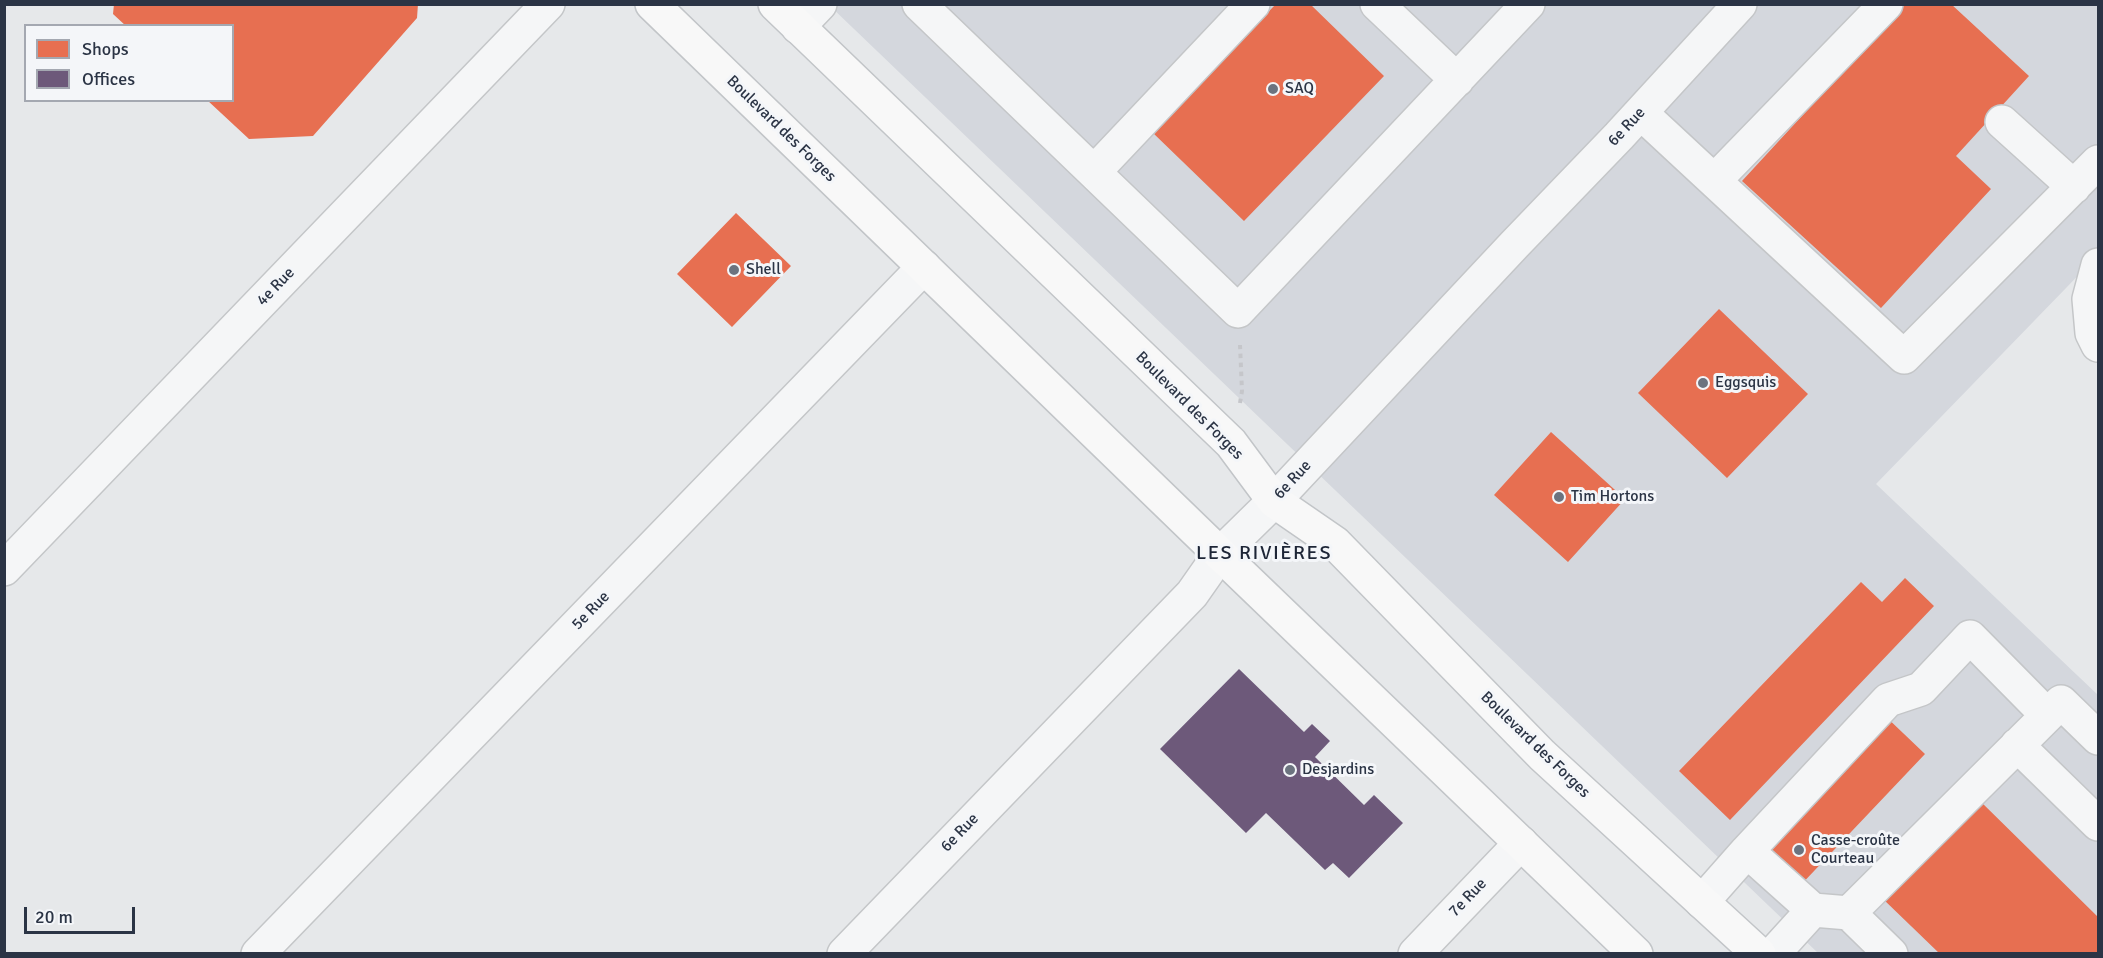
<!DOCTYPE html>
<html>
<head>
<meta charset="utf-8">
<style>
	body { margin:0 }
	#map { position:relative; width:2103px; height:958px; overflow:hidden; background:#e6e8ea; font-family:Signika,sans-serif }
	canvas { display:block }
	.frame { position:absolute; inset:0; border:6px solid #2b3445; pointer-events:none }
	.legend { position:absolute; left:24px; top:24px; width:210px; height:78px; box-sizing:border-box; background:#f4f6f9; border:2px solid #a4a8b1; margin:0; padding:8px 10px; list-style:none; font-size:18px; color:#2b3445 }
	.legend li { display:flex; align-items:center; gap:12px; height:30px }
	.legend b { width:30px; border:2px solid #a4a8b1 }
	.scale { position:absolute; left:24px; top:907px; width:111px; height:27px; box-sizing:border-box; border:3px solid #2b3445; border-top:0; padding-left:8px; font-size:18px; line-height:21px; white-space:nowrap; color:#2b3445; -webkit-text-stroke:4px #f4f6f9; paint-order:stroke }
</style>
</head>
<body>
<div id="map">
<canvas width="2103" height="958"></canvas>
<div class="frame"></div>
<ul class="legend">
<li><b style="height:16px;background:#e76f51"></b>Shops</li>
<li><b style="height:16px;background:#6d597a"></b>Offices</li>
</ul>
<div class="scale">20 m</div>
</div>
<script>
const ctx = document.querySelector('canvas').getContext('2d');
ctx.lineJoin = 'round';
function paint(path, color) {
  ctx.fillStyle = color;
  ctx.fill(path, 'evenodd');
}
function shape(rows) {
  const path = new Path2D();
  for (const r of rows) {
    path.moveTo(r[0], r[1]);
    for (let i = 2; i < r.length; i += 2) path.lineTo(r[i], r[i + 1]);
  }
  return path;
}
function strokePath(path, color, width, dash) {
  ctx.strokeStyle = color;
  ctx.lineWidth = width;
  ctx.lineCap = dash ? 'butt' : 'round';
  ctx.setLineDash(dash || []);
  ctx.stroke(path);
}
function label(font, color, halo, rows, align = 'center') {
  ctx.font = font + ' Signika,sans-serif';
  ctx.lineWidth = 6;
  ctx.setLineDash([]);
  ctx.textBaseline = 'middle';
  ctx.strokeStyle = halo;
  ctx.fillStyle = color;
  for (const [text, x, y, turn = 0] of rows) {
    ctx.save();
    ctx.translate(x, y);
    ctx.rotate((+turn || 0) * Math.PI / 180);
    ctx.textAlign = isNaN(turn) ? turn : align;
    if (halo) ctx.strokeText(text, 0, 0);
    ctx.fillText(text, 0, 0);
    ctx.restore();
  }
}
const built = shape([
	[829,5,2098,5,2098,255,1876,484,2098,695,2098,953,1818,953]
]);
const shops = shape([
	[114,4,418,4,417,18,313,136,249,139,207,100,232,100,232,26,126,26,113,14],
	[1276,4,1310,4,1384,76,1244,221,1152,132],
	[1905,4,1951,4,2029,76,1956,156,1991,189,1881,308,1742,181],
	[736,213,791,266,732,327,677,274],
	[1719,309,1808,394,1727,478,1638,393],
	[1551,432,1625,499,1568,562,1494,495],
	[1905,578,1934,606,1730,820,1679,771,1861,582,1882,602],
	[1881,712,1925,754,1796,890,1752,848],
	[1978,799,2098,917,2098,954,1940,954,1882,898]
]);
const offices = shape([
	[1239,669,1304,732,1312,724,1330,741,1315,757,1364,805,1374,795,1403,823,1349,878,1333,863,1325,870,1266,813,1246,833,1160,749]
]);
const path = shape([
	[1240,403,1242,391,1240,345]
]);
const minor = shape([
	[919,4,1238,311,1528,4],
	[1377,4,1457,80],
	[798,27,820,4],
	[1641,113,1904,357,2098,162],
	[2002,122,2074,187],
	[1094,172,1253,4],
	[1715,180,1886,4],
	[2098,265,2089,299,2092,333,2098,345],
	[4,569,548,4],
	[2017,745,2098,824],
	[1747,851,1813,910],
	[1702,902,1747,851,1888,700,1921,689,1970,637,2047,715],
	[258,954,924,267],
	[844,954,1192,594,1220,554,1274,501,1514,245,1619,136,1740,4],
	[1415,954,1521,843],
	[1773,954,1813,910,1849,913],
	[1891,954,1849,913,2061,702,2098,738]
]);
const major = shape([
	[652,4,1220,554,1636,954],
	[775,4,1231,443,1274,501,1335,543,1542,755,1759,954]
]);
const markers = [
	[1273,89,6,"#6c737f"],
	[734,270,6,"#6c737f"],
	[1703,383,6,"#6c737f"],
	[1559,497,6,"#6c737f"],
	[1290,770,6,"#6c737f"],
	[1799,850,6,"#6c737f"]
];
const poiNames = [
	["SAQ",1285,89],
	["Shell",746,270],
	["Eggsquis",1715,383],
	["Tim Hortons",1571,497],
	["Desjardins",1302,770],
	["Casse-croûte",1811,841],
	["Courteau",1811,859]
];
const streetNames = [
	["6e Rue",1627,127,-47],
	["Boulevard des Forges",781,129,44],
	["4e Rue",276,287,-46],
	["Boulevard des Forges",1189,406,45],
	["6e Rue",1293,480,-47],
	["5e Rue",591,611,-46],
	["Boulevard des Forges",1535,745,44],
	["6e Rue",960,833,-46],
	["7e Rue",1468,898,-46]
];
const quarterNames = [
	["LES RIVIÈRES",1264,554]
];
paint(built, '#d4d7dd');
paint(shops, '#e76f51');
paint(offices, '#6d597a');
strokePath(minor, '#c4c6c8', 36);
strokePath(major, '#c2c5c8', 36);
strokePath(path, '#c5c6ca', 4, [4.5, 4.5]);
strokePath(minor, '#f5f6f7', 33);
strokePath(major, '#f8f8f8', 33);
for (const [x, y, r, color] of markers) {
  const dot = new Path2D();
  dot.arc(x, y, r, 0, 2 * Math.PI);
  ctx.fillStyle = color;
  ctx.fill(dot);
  strokePath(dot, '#f4f6f9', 2);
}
label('16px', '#2b3445', '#f4f6f9', poiNames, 'left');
label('16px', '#2b3445', '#f4f6f9', streetNames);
ctx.letterSpacing = '1.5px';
label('20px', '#1d2536', '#f4f6f9', quarterNames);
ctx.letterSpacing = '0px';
</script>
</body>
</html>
